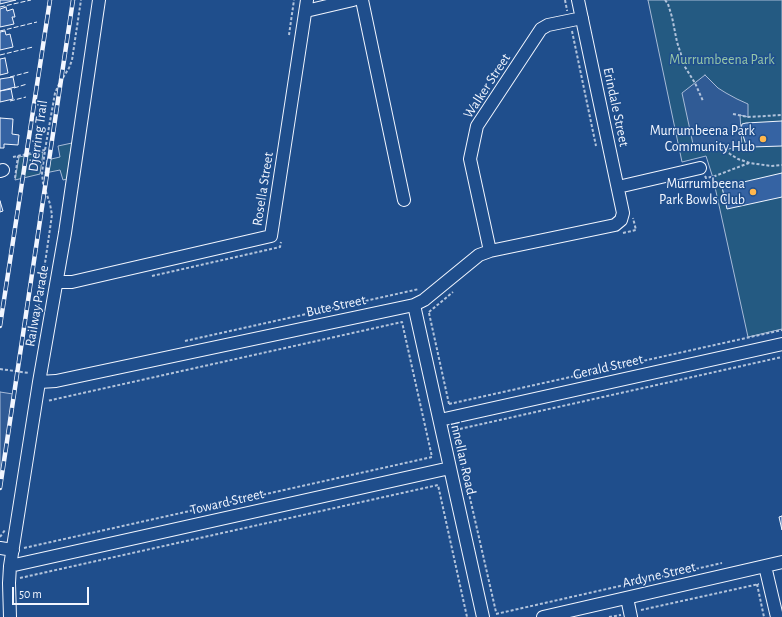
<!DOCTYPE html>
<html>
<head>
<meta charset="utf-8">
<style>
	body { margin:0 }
	#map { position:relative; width:782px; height:617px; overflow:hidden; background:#1f4e8c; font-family:"Alegreya Sans",sans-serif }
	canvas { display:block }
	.scale { position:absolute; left:12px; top:587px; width:77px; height:18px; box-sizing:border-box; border:2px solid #f2f6ff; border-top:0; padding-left:5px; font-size:12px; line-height:14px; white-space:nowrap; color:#f2f6ff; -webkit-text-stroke:3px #1f4e8c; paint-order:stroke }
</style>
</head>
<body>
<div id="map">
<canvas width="782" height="617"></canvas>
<div class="scale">50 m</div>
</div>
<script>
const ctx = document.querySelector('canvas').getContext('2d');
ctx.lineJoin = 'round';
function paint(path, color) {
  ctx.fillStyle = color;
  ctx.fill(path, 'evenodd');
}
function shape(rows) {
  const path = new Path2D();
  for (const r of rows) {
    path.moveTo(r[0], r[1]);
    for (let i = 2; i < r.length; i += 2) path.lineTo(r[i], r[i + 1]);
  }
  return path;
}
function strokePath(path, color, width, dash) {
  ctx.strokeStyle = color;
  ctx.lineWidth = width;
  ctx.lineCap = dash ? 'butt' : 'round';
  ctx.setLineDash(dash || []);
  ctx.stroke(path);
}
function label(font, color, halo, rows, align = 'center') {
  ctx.font = font + ' "Alegreya Sans",sans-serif';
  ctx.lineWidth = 3;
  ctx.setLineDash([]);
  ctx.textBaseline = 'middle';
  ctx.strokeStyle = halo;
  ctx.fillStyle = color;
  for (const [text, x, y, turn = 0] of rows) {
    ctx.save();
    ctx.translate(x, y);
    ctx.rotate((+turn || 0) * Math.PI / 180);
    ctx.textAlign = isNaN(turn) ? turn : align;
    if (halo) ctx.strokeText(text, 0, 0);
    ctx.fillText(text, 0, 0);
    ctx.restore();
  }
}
const green = shape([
	[648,0,782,0,782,329,748,337,713,178,706,156,682,162,648,0],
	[72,143,67,179,63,180,60,170,45,173,47,160,60,157,58,146,72,143],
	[42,152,43,153,40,174,15,180,19,157,42,152]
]);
const parking = shape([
	[705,75,718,88,726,93,737,99,748,104,748,117,740,115,742,146,724,150,693,144,682,93,705,75],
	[0,392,13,394,0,479,0,392]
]);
const building = shape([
	[0,0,16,0,0,4,0,0],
	[6,7,7,11,13,9,15,17,12,17,14,24,0,27,0,9,6,7],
	[5,31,6,35,10,34,13,47,0,50,0,32,5,31],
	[5,58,8,73,0,75,0,59,5,58],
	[13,77,15,87,0,91,0,79,13,77],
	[11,89,13,99,0,102,0,91,11,89],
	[0,118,13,119,12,134,19,135,18,145,4,144,4,148,0,148,0,118],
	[782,121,782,146,751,147,747,146,746,145,741,129,742,124,746,123,782,121],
	[782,173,782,197,727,209,722,187,782,173],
	[0,201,3,211,0,212,0,201],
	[782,516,782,530,779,517,782,516]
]);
const path = shape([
	[565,0,567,10,567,11],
	[665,0,668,4,672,17,677,42,685,67,695,83,703,101],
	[572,31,596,146],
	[289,35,294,0],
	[733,114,748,117,782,115],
	[717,144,730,154,738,159,750,163,771,166,782,165],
	[13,157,45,150],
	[705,176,706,178,715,176,749,163],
	[15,178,18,156],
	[623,233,636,230,633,218],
	[152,276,280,247,281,242],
	[429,312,453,292],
	[429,313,449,404],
	[35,332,52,215,50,204,43,183,42,173,45,150,55,93,59,84,69,68,72,60,81,0],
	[185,341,419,289],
	[0,369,29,373],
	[449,404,782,330],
	[454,428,496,612],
	[455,430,782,357],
	[0,537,5,530],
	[24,548,432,457,402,322,47,401],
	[20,578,438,485,467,617],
	[757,584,764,617],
	[641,610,759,584],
	[496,614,722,563],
	[609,617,621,615]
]);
const minor = shape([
	[362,0,404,200],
	[306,11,353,0],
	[0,171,3,170],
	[618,187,700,168],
	[490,251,470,159,477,126,541,29,548,25,582,18],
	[57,282,72,282,271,236,307,0],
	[414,305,483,617],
	[39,382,56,381,414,305,424,300,479,255,490,251,615,225,621,220,623,213,578,0],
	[440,420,782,344],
	[0,548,13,550],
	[10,566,450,468],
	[765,566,777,617],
	[627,598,631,617],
	[10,617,9,583,10,566,39,382,65,233,99,0],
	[543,617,782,562]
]);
const rail = shape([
	[0,326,50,0],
	[0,488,73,0]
]);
const fence = shape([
	[0,7,31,0],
	[0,31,37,22],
	[0,55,33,47],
	[10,77,29,72],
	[14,88,27,84],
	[10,101,26,97]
]);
const markers = [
	[763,139,4,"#ffb74d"],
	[753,192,4,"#ffb74d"]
];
const parkNames = [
	["Murrumbeena Park",722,60]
];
const streetNames = [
	["Walker Street",487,86,-57],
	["Erindale Street",616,107,78],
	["Djerring Trail",38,136,-82],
	["Rosella Street",263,189,-81],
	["Railway Parade",37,306,-80],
	["Bute Street",336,306,-12],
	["Gerald Street",608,367,-13],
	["Innellan Road",463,458,77],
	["Toward Street",227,502,-13],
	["Ardyne Street",659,575,-13]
];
const poiNames = [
	["Murrumbeena Park",755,131],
	["Community Hub",755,147],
	["Murrumbeena",745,184],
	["Park Bowls Club",745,200]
];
paint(green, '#245a82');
strokePath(green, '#a8bbd7', 1);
paint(parking, '#305b95');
strokePath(parking, '#a8bbd7', 1);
paint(building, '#3563a3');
strokePath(building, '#f2f6ff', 1);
strokePath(minor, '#f2f6ff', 14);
strokePath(path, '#b3c4dc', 2, [3, 2]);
strokePath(minor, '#1f4e8c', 12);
strokePath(rail, '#f2f6ff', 4.5);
strokePath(rail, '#1f4e8c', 3, [9]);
strokePath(fence, '#f2f6ff', 1, [5, 2]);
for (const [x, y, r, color] of markers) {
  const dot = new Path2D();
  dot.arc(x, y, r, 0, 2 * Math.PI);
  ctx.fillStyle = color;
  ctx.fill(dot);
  strokePath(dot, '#1f4e8c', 1.5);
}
label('14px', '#97c8a6', '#1f4e8c', parkNames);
label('14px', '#f2f6ff', '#1f4e8c', streetNames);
label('14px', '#f2f6ff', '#1f4e8c', poiNames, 'right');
</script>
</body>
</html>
